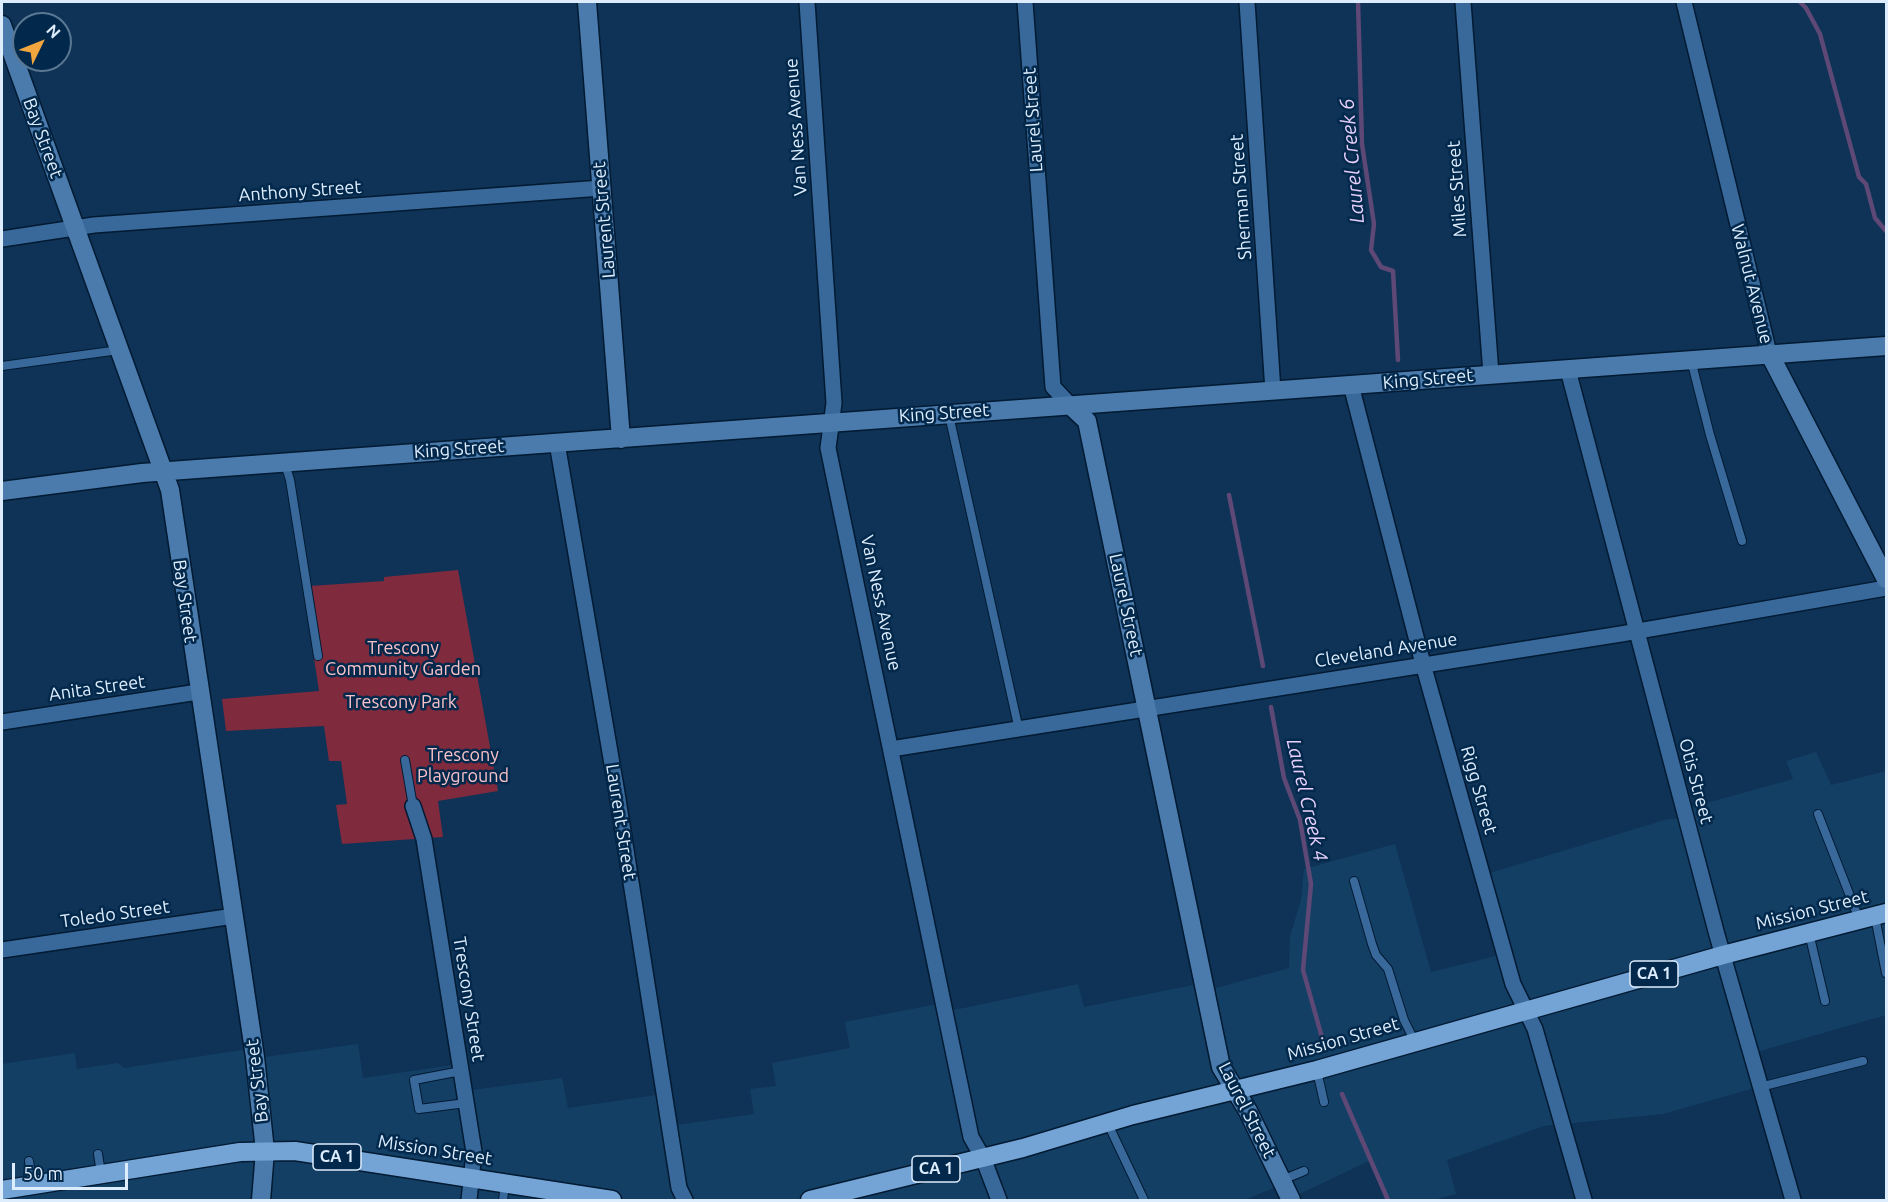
<!DOCTYPE html>
<html>
<head>
<meta charset="utf-8">
<style>
	body { margin:0 }
	#map { position:relative; width:1888px; height:1202px; overflow:hidden; background:#0e3356; font-family:Ubuntu,sans-serif }
	canvas { display:block }
	.frame { position:absolute; inset:0; border:3px solid #deedfe; pointer-events:none }
	.north { position:absolute; left:12px; top:12px; width:60px; height:60px; box-sizing:border-box; background:#02294b; border:2px solid #5a7793; border-radius:50%; rotate:47deg; font-size:16px; font-weight:700; line-height:24px; text-align:center; color:#deedfe }
	.north::after { content:''; display:block; margin:auto; width:21px; height:27px; background:#f1a640; clip-path:polygon(50% 0,100% 100%,50% 72%,0 100%) }
	.scale { position:absolute; left:12px; top:1163px; width:116px; height:27px; box-sizing:border-box; border:3px solid #deedfe; border-top:0; padding-left:8px; font-size:18px; line-height:21px; white-space:nowrap; color:#deedfe; -webkit-text-stroke:4px #02294b; paint-order:stroke }
</style>
</head>
<body>
<div id="map">
<canvas width="1888" height="1202"></canvas>
<div class="frame"></div>
<div class="north">N</div>
<div class="scale">50 m</div>
</div>
<script>
const ctx = document.querySelector('canvas').getContext('2d');
ctx.lineJoin = 'round';
function paint(path, color) {
  ctx.fillStyle = color;
  ctx.fill(path, 'evenodd');
}
function shape(rows) {
  const path = new Path2D();
  for (const r of rows) {
    path.moveTo(r[0], r[1]);
    for (let i = 2; i < r.length; i += 2) path.lineTo(r[i], r[i + 1]);
  }
  return path;
}
function strokePath(path, color, width, dash) {
  ctx.strokeStyle = color;
  ctx.lineWidth = width;
  ctx.lineCap = dash ? 'butt' : 'round';
  ctx.setLineDash(dash || []);
  ctx.stroke(path);
}
function label(font, color, halo, rows, align = 'center') {
  ctx.font = font + ' Ubuntu,sans-serif';
  ctx.lineWidth = 5;
  ctx.setLineDash([]);
  ctx.textBaseline = 'middle';
  ctx.strokeStyle = halo;
  ctx.fillStyle = color;
  for (const [text, x, y, turn = 0] of rows) {
    ctx.save();
    ctx.translate(x, y);
    ctx.rotate((+turn || 0) * Math.PI / 180);
    ctx.textAlign = isNaN(turn) ? turn : align;
    if (halo) ctx.strokeText(text, 0, 0);
    ctx.fillText(text, 0, 0);
    ctx.restore();
  }
}
const built = shape([
	[1816,752,1831,785,1886,771,1886,1015,1753,1053,1762,1086,1663,1114,1544,1126,1447,1160,1456,1194,1433,1200,1385,1200,1373,1159,1289,1199,1280,1185,1245,1200,2,1200,2,1064,75,1053,77,1069,118,1063,124,1068,255,1048,257,1058,358,1044,363,1078,460,1064,465,1091,562,1078,568,1108,663,1094,669,1126,754,1114,750,1089,776,1086,772,1063,850,1048,845,1022,942,1003,944,1011,964,1008,1078,984,1084,1007,1203,983,1205,991,1289,968,1290,936,1301,900,1304,869,1395,844,1431,972,1504,954,1483,875,1668,819,1687,818,1685,809,1793,779,1786,761]
]);
const green = shape([
	[288,486,310,586,384,581,384,577,458,570,498,791,438,801,443,837,342,844,336,805,347,804,341,761,329,761,324,726,226,731,222,699,319,691]
]);
const stream = shape([
	[1358,2,1362,144,1374,224,1371,250,1381,267,1393,271,1398,360],
	[1800,2,1806,8,1820,34,1859,177,1866,184,1875,218,1886,231],
	[1229,495,1263,666],
	[1271,707,1284,778,1300,820,1311,884,1303,970,1323,1041],
	[1342,1094,1388,1200]
]);
const lane = shape([
	[1691,360,1710,435,1742,541],
	[2,366,119,350],
	[949,415,1019,730],
	[285,464,290,480,318,656],
	[405,760,413,806],
	[1818,814,1859,919],
	[1354,881,1372,944,1376,955,1388,969,1404,1020,1414,1040],
	[1875,917,1886,973],
	[1809,933,1825,1001],
	[461,1071,414,1080,419,1109,466,1103],
	[1317,1071,1324,1102],
	[1760,1087,1863,1061],
	[1108,1124,1144,1200],
	[98,1154,101,1173],
	[29,1161,33,1185],
	[1282,1180,1304,1171],
	[503,1200,505,1184]
]);
const street = shape([
	[807,2,834,403,828,448,971,1137,983,1158,999,1200],
	[1025,2,1053,387,1071,406],
	[1247,2,1273,391],
	[1463,2,1491,374],
	[1684,2,1769,353],
	[2,239,94,225,602,188],
	[1568,370,1717,935,1793,1200],
	[1351,385,1423,664,1513,984,1535,1029,1584,1200],
	[557,443,617,793,679,1188,685,1200],
	[2,722,198,692],
	[891,749,1621,634,1886,588],
	[413,806,424,839,474,1152,469,1200],
	[2,950,234,916]
]);
const secondary = shape([
	[587,2,621,439],
	[2,25,170,490,255,1057,265,1151,261,1200],
	[1769,353,1886,579],
	[1071,406,1087,421,1221,1067,1248,1111,1291,1200],
	[2,491,142,473,320,460,1886,346]
]);
const highway = shape([
	[2,1190,240,1152,295,1151,612,1200],
	[810,1200,1023,1148,1133,1115,1317,1070,1723,955,1886,913]
]);
const shields = [
	[1654,974,48],
	[337,1157,48],
	[936,1169,48]
];
const shieldNames = [
	["CA 1",1654,974],
	["CA 1",337,1157],
	["CA 1",936,1169]
];
const streetNames = [
	["Laurel Street",1033,120,-94],
	["Van Ness Avenue",796,127,-94],
	["Bay Street",43,138,70],
	["Miles Street",1457,189,-94],
	["Anthony Street",300,191,-4],
	["Sherman Street",1241,197,-94],
	["Laurent Street",604,220,-95],
	["Walnut Avenue",1752,284,76],
	["King Street",1428,379,-5],
	["King Street",944,413,-4],
	["King Street",459,449,-4],
	["Bay Street",185,601,82],
	["Van Ness Avenue",881,603,78],
	["Laurel Street",1126,605,78],
	["Cleveland Avenue",1386,650,-9],
	["Anita Street",97,688,-8],
	["Otis Street",1696,781,75],
	["Rigg Street",1479,790,74],
	["Laurent Street",621,822,81],
	["Mission Street",1812,910,-14],
	["Toledo Street",115,914,-8],
	["Trescony Street",469,999,81],
	["Mission Street",1343,1039,-16],
	["Bay Street",257,1081,-97],
	["Laurel Street",1247,1110,63],
	["Mission Street",435,1150,9]
];
const parkNames = [
	["Trescony",403,648],
	["Community Garden",403,669],
	["Trescony Park",401,702],
	["Trescony",463,755],
	["Playground",463,776]
];
const waterNames = [
	["Laurel Creek 6",1352,161,-95],
	["Laurel Creek 4",1307,800,77]
];
paint(built, '#143f65');
paint(green, '#802a3d');
strokePath(stream, '#5e4875', 4.5);
strokePath(lane, '#021a32', 10);
strokePath(street, '#021a32', 18);
strokePath(secondary, '#021a32', 21);
strokePath(highway, '#021a32', 21);
strokePath(lane, '#39699a', 8);
strokePath(street, '#39699a', 15);
strokePath(secondary, '#4b7bac', 18);
strokePath(highway, '#74a4d6', 18);
for (const [x, y, w] of shields) {
  const box = new Path2D();
  box.roundRect(x - w / 2, y - 13, w, 26, 4.5);
  ctx.fillStyle = '#02294b';
  ctx.fill(box);
  strokePath(box, '#deedfe', 1.5);
}
label('bold 16px', '#deedfe', null, shieldNames);
label('18px', '#deedfe', '#02294b', streetNames);
label('18px', '#f8c1c8', '#02294b', parkNames);
label('italic 20px', '#e9d0fc', '#02294b', waterNames);
</script>
</body>
</html>
